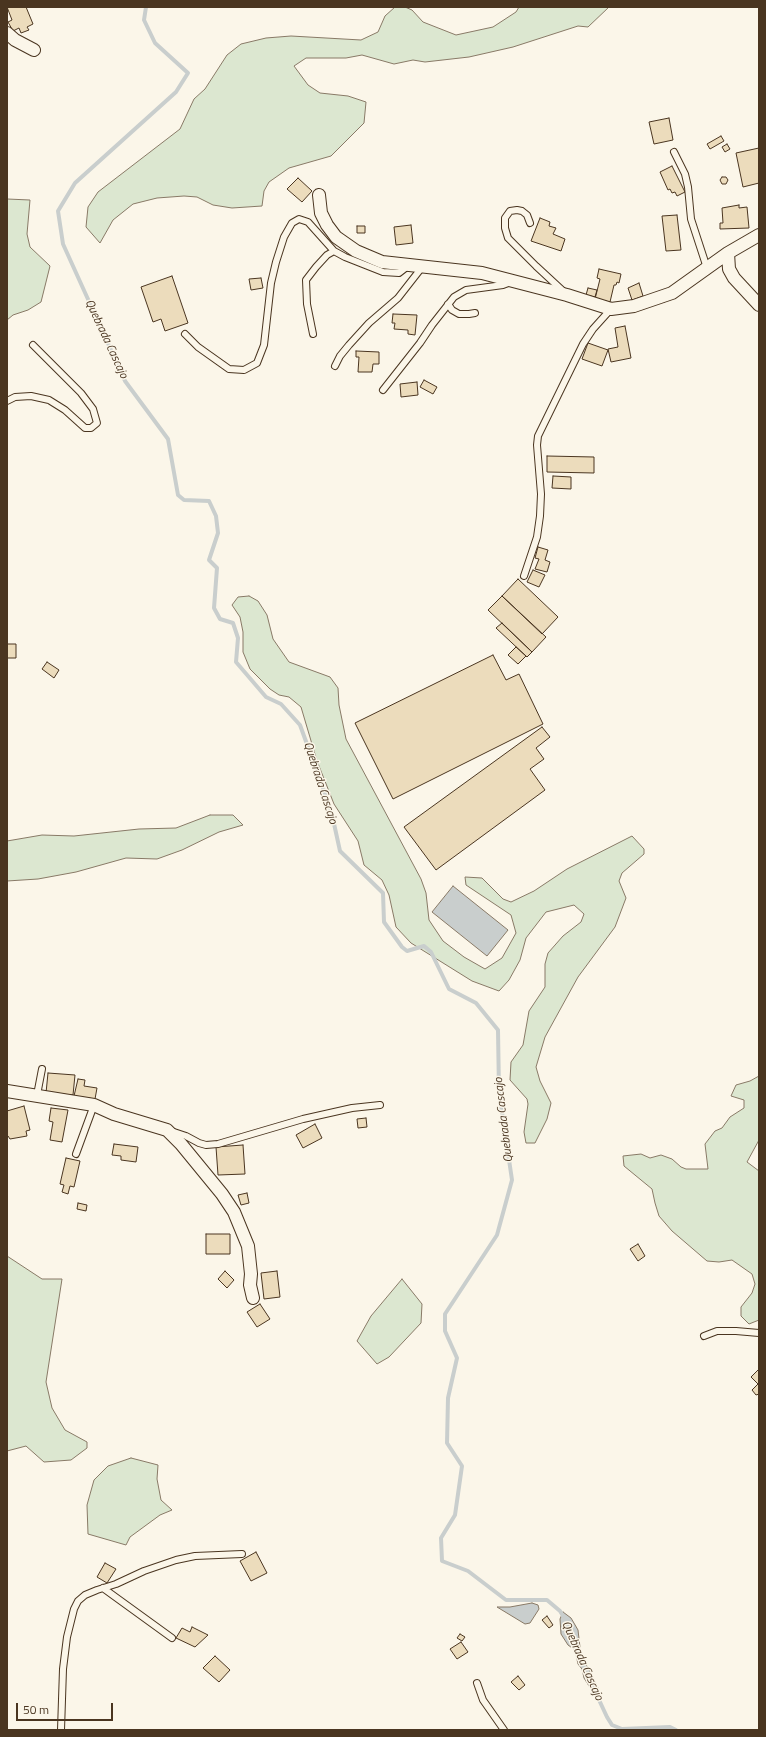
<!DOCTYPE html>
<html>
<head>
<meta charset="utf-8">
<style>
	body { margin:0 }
	#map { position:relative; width:766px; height:1737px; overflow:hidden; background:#fbf6e9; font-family:"Titillium Web",sans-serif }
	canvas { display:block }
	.frame { position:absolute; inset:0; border:8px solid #4a3520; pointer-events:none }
	.scale { position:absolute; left:16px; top:1703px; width:97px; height:18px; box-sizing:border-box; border:2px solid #4a3520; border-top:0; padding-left:5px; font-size:12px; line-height:14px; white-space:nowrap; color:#4a3520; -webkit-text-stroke:3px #fbf6e9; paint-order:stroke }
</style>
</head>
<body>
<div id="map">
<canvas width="766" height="1737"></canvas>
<div class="frame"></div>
<div class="scale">50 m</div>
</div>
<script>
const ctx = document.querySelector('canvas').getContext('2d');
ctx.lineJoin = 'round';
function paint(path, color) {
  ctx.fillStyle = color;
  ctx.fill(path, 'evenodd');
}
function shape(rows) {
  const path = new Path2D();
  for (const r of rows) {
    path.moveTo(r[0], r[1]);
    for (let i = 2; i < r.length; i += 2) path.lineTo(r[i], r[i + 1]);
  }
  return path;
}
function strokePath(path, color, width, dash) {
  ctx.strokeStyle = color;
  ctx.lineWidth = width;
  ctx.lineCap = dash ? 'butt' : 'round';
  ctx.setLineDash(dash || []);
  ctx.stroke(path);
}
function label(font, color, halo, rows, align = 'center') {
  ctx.font = font + ' "Titillium Web",sans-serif';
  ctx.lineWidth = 3;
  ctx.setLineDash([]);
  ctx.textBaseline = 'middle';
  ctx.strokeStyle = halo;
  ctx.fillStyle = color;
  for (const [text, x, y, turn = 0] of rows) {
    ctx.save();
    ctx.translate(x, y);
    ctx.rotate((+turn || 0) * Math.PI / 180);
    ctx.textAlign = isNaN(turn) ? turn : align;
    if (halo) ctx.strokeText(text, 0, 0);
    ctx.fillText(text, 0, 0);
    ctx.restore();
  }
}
const green = shape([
	[395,7,405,7,412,10,423,22,456,35,493,27,516,12,519,7,609,7,588,27,578,26,513,47,469,57,425,62,413,60,394,64,362,55,346,58,306,58,294,66,308,85,320,93,348,96,366,102,364,123,331,156,289,168,269,182,264,191,262,206,232,208,213,205,197,197,184,196,157,198,133,204,113,220,100,243,86,227,88,207,98,192,180,129,194,99,205,89,227,55,241,44,266,38,291,36,361,40,378,32,385,16,395,7],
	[7,199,30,200,27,234,30,247,50,266,41,302,28,310,13,315,7,320,7,199],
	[249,596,258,601,267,615,273,639,289,662,330,677,338,688,339,705,346,739,421,879,426,893,429,920,443,941,464,957,485,969,502,958,516,933,511,915,466,885,465,877,482,878,503,899,511,902,534,891,567,869,632,836,644,849,644,854,622,873,619,881,626,898,615,927,578,977,545,1037,536,1067,540,1081,551,1103,547,1119,535,1143,526,1143,524,1132,528,1104,527,1099,510,1080,511,1062,523,1045,529,1011,545,987,545,964,548,953,563,936,581,922,584,914,574,905,546,912,526,938,520,960,509,980,499,991,472,981,411,943,396,927,389,895,382,880,364,865,358,841,334,804,317,761,301,707,289,697,279,695,270,689,250,669,243,652,243,632,240,617,232,605,238,597,249,596],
	[210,815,233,815,243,825,219,832,182,850,157,859,126,858,76,872,38,879,7,881,7,841,42,835,74,836,139,829,176,828,210,815],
	[759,1076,759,1140,747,1162,759,1171,759,1320,749,1324,741,1316,741,1307,752,1293,755,1284,752,1274,732,1260,719,1262,707,1261,672,1231,659,1216,655,1203,652,1189,624,1166,623,1156,641,1154,650,1158,661,1155,672,1159,681,1167,686,1169,708,1169,705,1144,715,1131,722,1128,730,1117,744,1108,744,1100,731,1096,736,1085,750,1081,759,1076],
	[7,1256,42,1279,62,1279,46,1382,52,1408,65,1430,87,1442,87,1448,71,1460,44,1462,26,1446,7,1451,7,1256],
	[402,1279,422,1304,421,1323,389,1357,377,1364,357,1341,371,1316,402,1279],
	[131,1458,158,1465,157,1479,161,1500,172,1510,160,1515,130,1537,126,1545,88,1534,87,1505,94,1480,108,1466,131,1458]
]);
const water = shape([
	[453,886,508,930,487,956,432,912,453,886],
	[532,1603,538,1605,539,1609,530,1623,525,1624,497,1607,510,1607,532,1603],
	[563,1612,571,1618,578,1630,581,1656,591,1673,598,1688,598,1692,591,1689,584,1678,582,1669,578,1664,575,1650,568,1645,561,1634,560,1619,563,1612]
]);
const stream = shape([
	[146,7,144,20,155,43,188,73,176,92,75,183,58,211,63,244,125,381,168,439,178,495,184,500,209,501,216,516,218,533,209,560,217,568,214,608,220,619,233,623,238,638,236,662,266,697,281,704,300,725,331,810,340,851,383,893,384,922,402,947,407,951,424,946,431,952,449,989,476,1003,498,1030,499,1092,512,1180,497,1235,445,1314,445,1331,457,1358,448,1398,447,1443,462,1466,455,1515,441,1538,442,1561,468,1571,506,1600,547,1600,560,1611,563,1616],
	[593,1687,607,1717,612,1725,622,1729,670,1727,676,1730]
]);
const building = shape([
	[7,7,26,7,33,24,27,27,29,30,21,33,19,28,13,31,8,22,12,20,7,7],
	[669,118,673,140,654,144,649,122,669,118],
	[721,136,724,141,710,149,707,144,721,136],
	[727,144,730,149,725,152,722,147,727,144],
	[759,148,759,183,743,187,736,153,759,148],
	[672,166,685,192,677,196,675,192,672,193,670,189,668,190,660,172,672,166],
	[722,177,726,177,728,180,726,184,722,184,720,180,722,177],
	[298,178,312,191,302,202,287,189,298,178],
	[739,205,739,208,747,207,749,228,720,229,720,223,723,223,722,208,739,205],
	[677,215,681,250,666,251,662,216,677,215],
	[540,218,550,222,549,226,556,228,553,234,565,239,561,251,531,241,540,218],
	[411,225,413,243,396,245,394,227,411,225],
	[357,226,365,226,365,233,357,233,357,226],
	[599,269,621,274,619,283,617,282,616,285,614,285,610,302,595,299,600,279,597,278,599,269],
	[172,276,188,323,165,331,161,319,153,322,141,287,172,276],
	[261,278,263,288,251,290,249,279,261,278],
	[639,283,643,296,632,300,628,288,639,283],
	[588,288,597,290,595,297,586,295,588,288],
	[393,314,417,315,415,335,408,334,408,330,394,329,395,323,392,323,393,314],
	[625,326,631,358,611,362,608,349,618,347,615,328,625,326],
	[588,343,608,350,602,366,582,359,588,343],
	[356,351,379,352,379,364,373,364,372,372,358,372,359,357,356,357,356,351],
	[424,380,437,387,433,394,420,387,424,380],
	[417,382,418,395,401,397,400,384,417,382],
	[547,456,594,457,594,473,547,472,547,456],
	[553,476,571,477,571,489,552,488,553,476],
	[538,547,548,550,545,560,550,562,547,572,535,569,539,559,535,558,538,547],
	[533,570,545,575,539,587,527,582,533,570],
	[518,579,558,617,542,634,502,596,518,579],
	[502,596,546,637,532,652,488,610,502,596],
	[502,623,532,652,527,657,496,628,502,623],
	[7,644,16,644,16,658,7,658,7,644],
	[516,647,526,656,518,664,508,655,516,647],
	[493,655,506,680,519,674,543,724,393,799,355,723,493,655],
	[47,662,59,670,54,678,42,669,47,662],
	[542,727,550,737,536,748,544,759,530,769,545,790,436,870,404,827,542,727],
	[48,1073,75,1075,73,1095,46,1093,48,1073],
	[78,1079,85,1080,84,1086,97,1088,95,1099,74,1096,78,1079],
	[24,1106,30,1130,26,1131,27,1136,10,1139,8,1136,7,1136,7,1111,24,1106],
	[51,1108,68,1110,62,1142,50,1140,53,1122,49,1121,51,1108],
	[366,1118,367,1127,358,1128,357,1119,366,1118],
	[315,1124,322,1138,303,1148,296,1135,315,1124],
	[114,1144,138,1147,136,1162,121,1160,121,1156,112,1155,114,1144],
	[243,1145,245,1174,218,1175,216,1147,243,1145],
	[66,1158,80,1161,74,1187,70,1186,68,1194,62,1192,64,1185,60,1184,66,1158],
	[247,1193,249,1203,241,1205,238,1195,247,1193],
	[78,1203,87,1205,86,1211,77,1209,78,1203],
	[206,1234,230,1234,230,1254,206,1254,206,1234],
	[638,1244,645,1256,638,1261,630,1249,638,1244],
	[225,1271,234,1280,227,1288,218,1279,225,1271],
	[277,1271,280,1297,264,1299,261,1273,277,1271],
	[260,1304,270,1319,257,1327,247,1312,260,1304],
	[759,1369,759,1394,756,1395,752,1390,758,1384,751,1377,759,1369],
	[256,1552,267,1573,251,1581,240,1561,256,1552],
	[105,1563,116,1569,107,1583,97,1577,105,1563],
	[547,1616,553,1625,549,1628,542,1620,547,1616],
	[192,1627,208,1635,195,1647,176,1638,182,1628,190,1632,192,1627],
	[460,1634,465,1637,462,1641,457,1638,460,1634],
	[461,1642,468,1652,457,1659,450,1649,461,1642],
	[215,1656,230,1670,219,1682,203,1668,215,1656],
	[518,1676,525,1685,519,1690,511,1682,518,1676]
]);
const lane = shape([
	[674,152,685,174,688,187,691,219,707,268],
	[530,223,527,215,522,211,517,210,510,211,505,218,505,228,508,238,536,266,563,291],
	[448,304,452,310,459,314,469,314,475,313],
	[185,334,198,347,229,369,244,370,257,363,264,345,271,283,276,262,284,237,292,223,299,219,308,222,334,251,345,257,383,272,399,273,408,266],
	[313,334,307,304,306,280,316,267,327,255,334,251],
	[335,366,340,356,349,345,369,323,398,298,423,266],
	[383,390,420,343,432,325,454,297,466,290,503,285,511,282],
	[7,401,15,397,31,396,49,400,65,410,85,428,91,428,97,423,93,409,81,393,33,345],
	[524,576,537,537,540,516,541,494,537,445,538,436,583,344,593,329,611,309],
	[37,1095,42,1069],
	[171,1131,186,1136,199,1143,206,1145,218,1144,303,1119,352,1108,380,1105],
	[76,1154,94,1105],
	[704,1336,717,1331,736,1331,759,1333],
	[103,1588,172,1638],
	[477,1683,483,1700,504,1730],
	[61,1730,63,1669,67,1637,74,1609,78,1601,85,1595,97,1590,116,1584,144,1571,176,1560,195,1556,242,1554]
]);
const street = shape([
	[7,33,15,40,34,50],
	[319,195,321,213,327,225,336,237,356,251,382,262,482,273,567,295,611,309,634,306,672,293,728,253,759,235],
	[728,253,729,269,734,278,759,305],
	[7,1091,94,1105,114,1114,167,1130,181,1144,222,1194,234,1212,248,1246,251,1274,250,1285,253,1298]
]);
const waterNames = [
	["Quebrada Cascajo",106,339,65],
	["Quebrada Cascajo",320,783,72],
	["Quebrada Cascajo",504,1120,-97],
	["Quebrada Cascajo",582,1661,66]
];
paint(green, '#dce7d0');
strokePath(green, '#887966', 1);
paint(water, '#c9cecd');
strokePath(water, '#887966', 1);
strokePath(stream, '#c9cecd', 4);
paint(building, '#ecdcbc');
strokePath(building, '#4a3520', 1);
strokePath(lane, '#4a3520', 8);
strokePath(street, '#4a3520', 14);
strokePath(lane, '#fbf6e9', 6);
strokePath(street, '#fbf6e9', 12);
label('italic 12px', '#4a3520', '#fbf6e9', waterNames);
</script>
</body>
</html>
